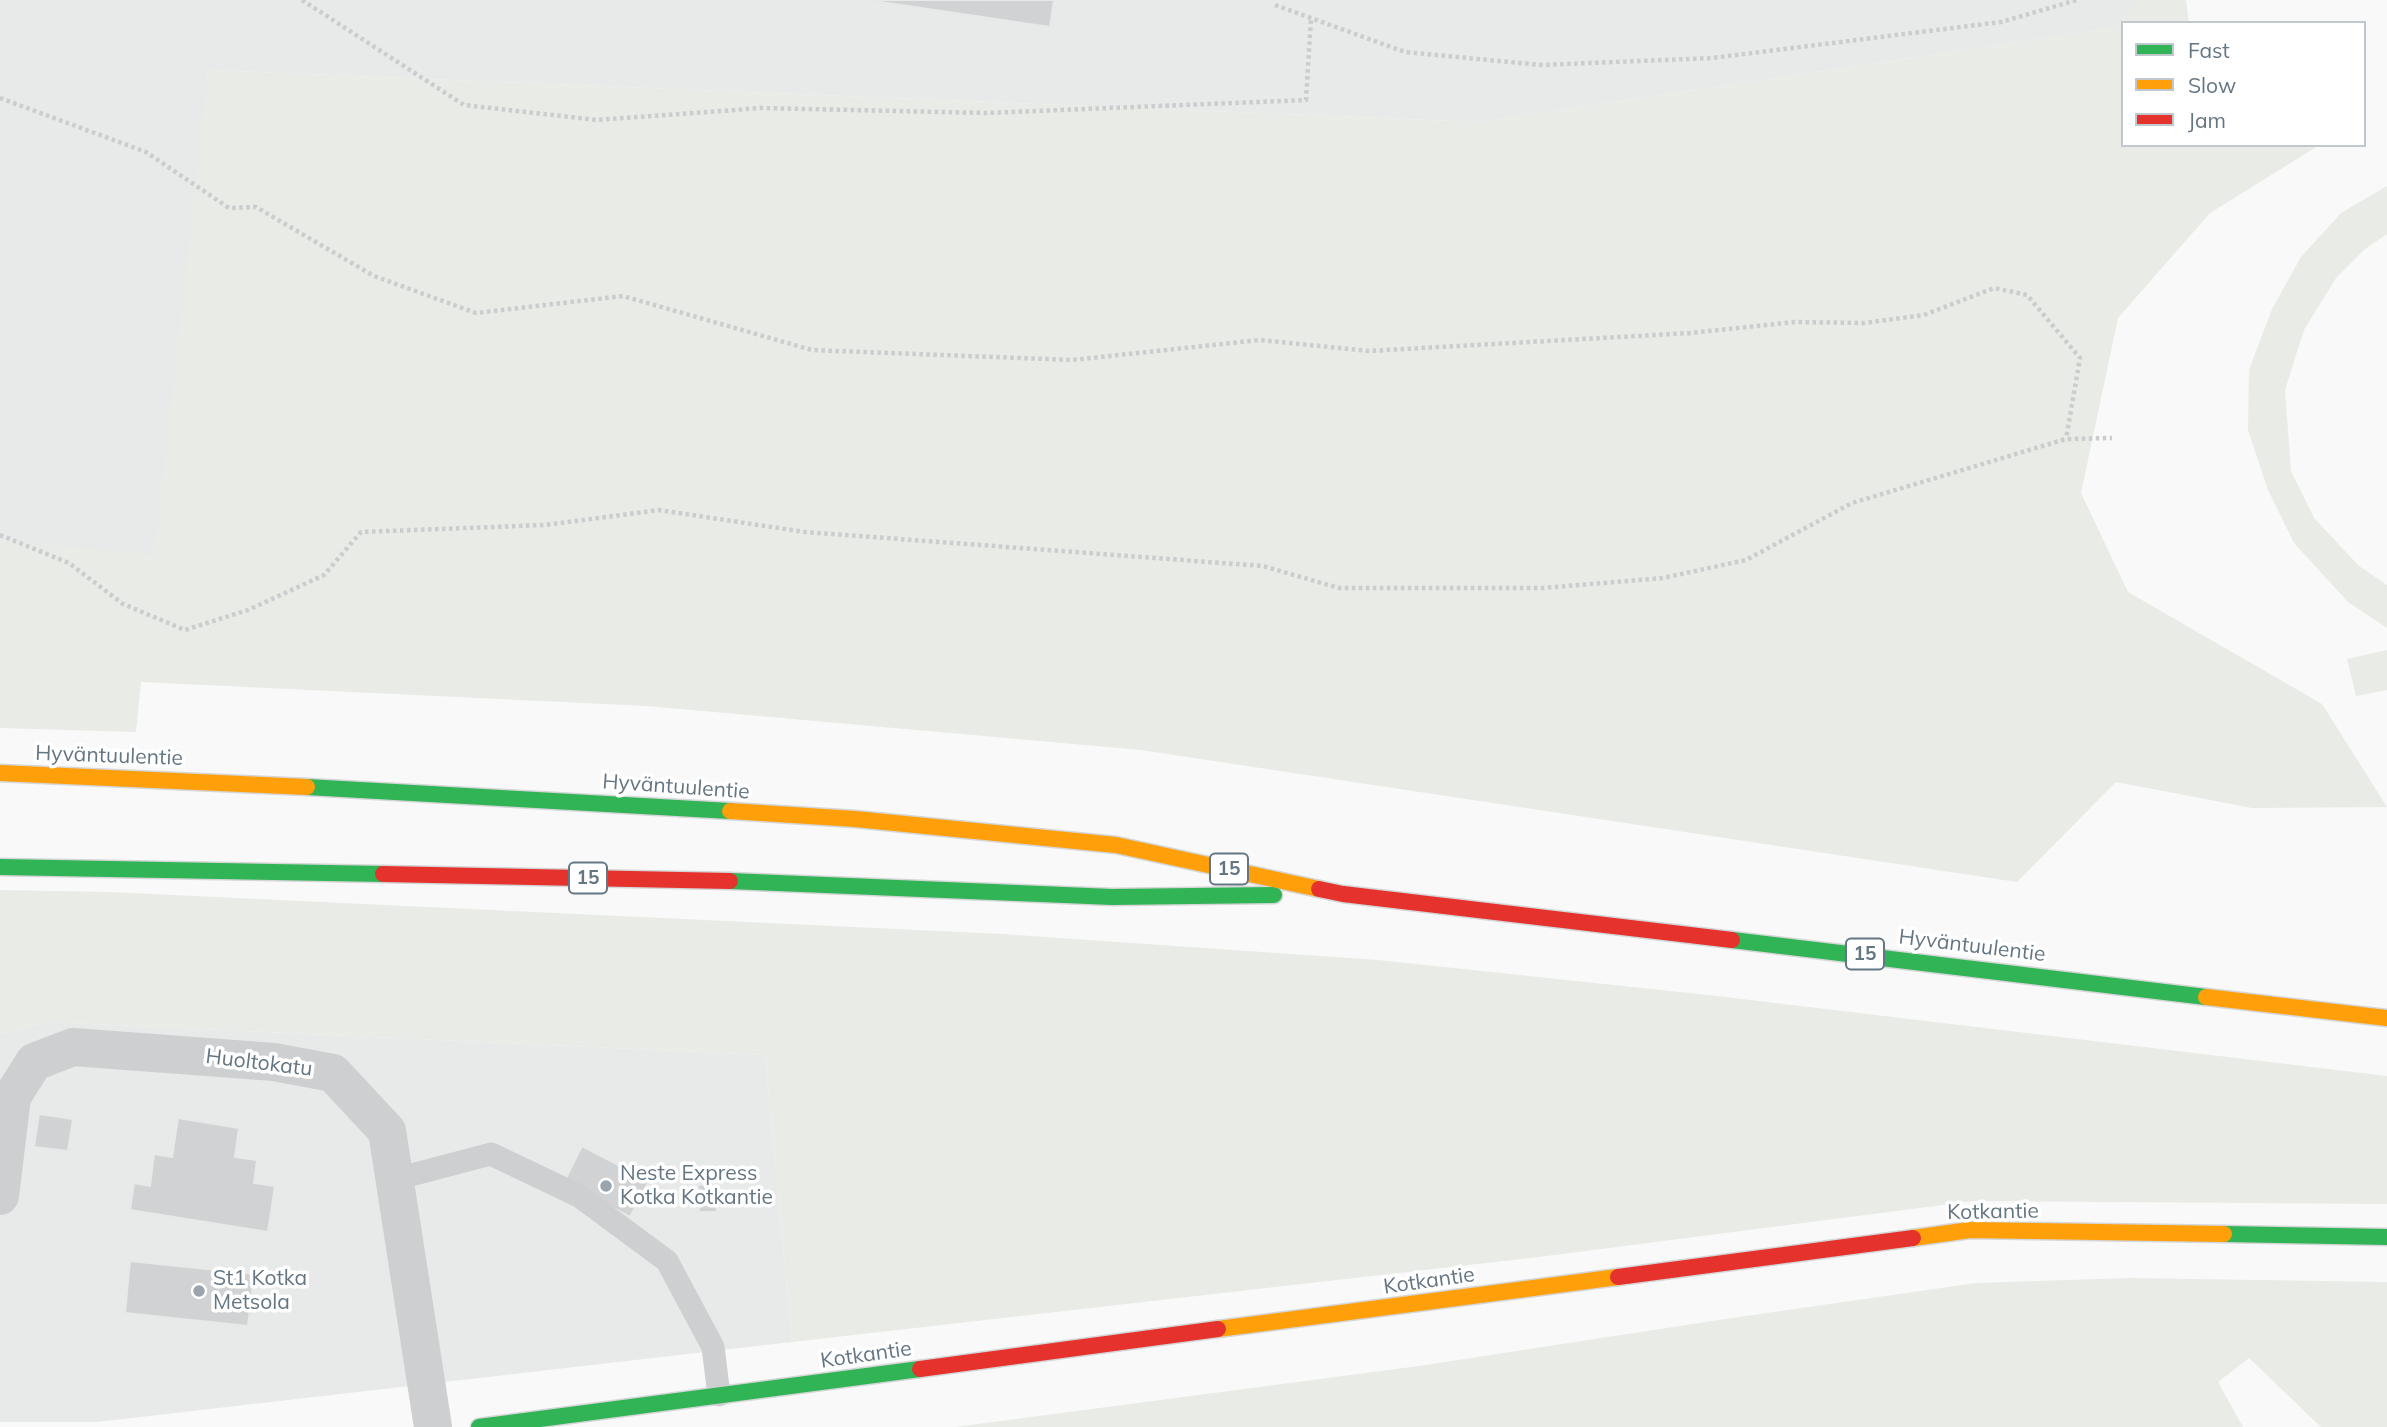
<!DOCTYPE html>
<html>
<head>
<meta charset="utf-8">
<style>
	body { margin:0 }
	#map { position:relative; width:2387px; height:1427px; overflow:hidden; background:#f9f9f9; font-family:Mulish,sans-serif }
	canvas { display:block }
	.legend { position:absolute; left:2121px; top:21px; width:245px; height:126px; box-sizing:border-box; background:#fff; border:2px solid #c1c8cd; margin:0; padding:9px 12px; list-style:none; font-size:21px; color:#657683 }
	.legend li { display:flex; align-items:center; gap:14px; height:35px }
	.legend b { width:35px; border:2px solid #c1c8cd }
</style>
</head>
<body>
<div id="map">
<canvas width="2387" height="1427"></canvas>
<ul class="legend">
<li><b style="height:9px;background:#30b455"></b>Fast</li>
<li><b style="height:9px;background:#ff9f0a"></b>Slow</li>
<li><b style="height:9px;background:#e5322d"></b>Jam</li>
</ul>
</div>
<script>
const ctx = document.querySelector('canvas').getContext('2d');
ctx.lineJoin = 'round';
function paint(path, color) {
  ctx.fillStyle = color;
  ctx.fill(path, 'evenodd');
}
function shape(rows) {
  const path = new Path2D();
  for (const r of rows) {
    path.moveTo(r[0], r[1]);
    for (let i = 2; i < r.length; i += 2) path.lineTo(r[i], r[i + 1]);
  }
  return path;
}
function strokePath(path, color, width, dash) {
  ctx.strokeStyle = color;
  ctx.lineWidth = width;
  ctx.lineCap = dash ? 'butt' : 'round';
  ctx.setLineDash(dash || []);
  ctx.stroke(path);
}
function label(font, color, halo, rows, align = 'center') {
  ctx.font = font + ' Mulish,sans-serif';
  ctx.lineWidth = 7;
  ctx.setLineDash([]);
  ctx.textBaseline = 'middle';
  ctx.strokeStyle = halo;
  ctx.fillStyle = color;
  for (const [text, x, y, turn = 0] of rows) {
    ctx.save();
    ctx.translate(x, y);
    ctx.rotate((+turn || 0) * Math.PI / 180);
    ctx.textAlign = isNaN(turn) ? turn : align;
    if (halo) ctx.strokeText(text, 0, 0);
    ctx.fillText(text, 0, 0);
    ctx.restore();
  }
}
const built = shape([
	[0,0,2140,0,2115,28,1480,122,208,70,190,295,154,556,0,540],
	[48,1022,765,1055,792,1342,97,1422,0,1422,0,1034]
]);
const green = shape([
	[2140,0,2186,0,2189,23,2123,23,2123,145,2318,146,2210,213,2118,318,2081,493,2128,592,2322,704,2387,807,2252,808,2116,782,2017,882,1141,750,647,706,141,682,136,732,0,728,0,540,154,555,208,70,1480,122,2115,28],
	[2387,186,2387,234,2365,249,2336,278,2304,330,2285,390,2291,471,2314,518,2359,566,2387,585,2387,628,2348,602,2294,543,2268,490,2248,430,2249,370,2272,309,2301,257,2341,213],
	[2387,650,2387,690,2356,696,2347,659],
	[0,890,109,892,1002,934,1378,960,1708,995,2387,1076,2387,1204,1974,1201,1539,1257,792,1342,765,1055,48,1022,0,1034],
	[2130,1278,2387,1282,2387,1427,2321,1427,2249,1358,2218,1382,2243,1427,955,1427,1419,1366,1732,1318,1976,1283]
]);
const building = shape([
	[867,0,1054,0,1050,27,867,0],
	[39,1114,73,1119,68,1151,34,1147,39,1114],
	[178,1118,239,1128,235,1157,257,1160,254,1183,275,1186,268,1232,130,1210,134,1183,150,1186,154,1154,172,1157,178,1118],
	[582,1146,649,1181,630,1217,564,1182,582,1146],
	[715,1184,717,1212,699,1212,698,1185,715,1184],
	[130,1261,254,1274,248,1326,125,1313,130,1261]
]);
const path = shape([
	[302,0,464,105,597,120,761,108,987,113,1306,100,1311,18],
	[1275,5,1405,52,1541,65,1712,58,2001,22,2077,0],
	[0,98,146,152,229,208,256,207,374,276,476,313,623,296,812,350,1072,360,1260,340,1369,351,1690,333,1795,322,1864,323,1924,315,1994,288,2027,295,2080,358,2066,439],
	[0,535,69,563,123,604,185,630,248,610,324,575,361,532,545,525,659,510,805,532,1263,566,1339,588,1543,588,1663,578,1746,560,1852,503,2066,439,2112,438]
]);
const lane = shape([
	[396,1179,491,1154,579,1196,667,1261,713,1347,719,1395]
]);
const street = shape([
	[0,1196,12,1097,34,1062,73,1047,274,1062,333,1073,387,1131,433,1427]
]);
const fast = shape([
	[307,787,730,811],
	[0,867,383,874],
	[730,881,1112,897,1274,895],
	[1732,940,2206,997],
	[2224,1234,2387,1237],
	[479,1427,920,1369]
]);
const slow = shape([
	[0,773,307,787],
	[730,811,855,819,1116,845,1319,889],
	[2206,997,2387,1018],
	[1913,1238,1970,1230,2224,1234],
	[1218,1329,1618,1277]
]);
const jam = shape([
	[383,874,730,881],
	[1319,889,1343,894,1732,940],
	[1618,1277,1913,1238],
	[920,1369,1218,1329]
]);
const markers = [
	[606,1186,7,"#99a4ac"],
	[199,1291,7,"#99a4ac"]
];
const shields = [
	[1229,869,38],
	[588,878,38],
	[1865,954,38]
];
const shieldNames = [
	["15",1229,869],
	["15",588,878],
	["15",1865,954]
];
const streetNames = [
	["Hyväntuulentie",109,756,2],
	["Hyväntuulentie",676,787,4],
	["Hyväntuulentie",1972,946,7],
	["Huoltokatu",259,1063,7],
	["Kotkantie",1993,1212,-1],
	["Kotkantie",1429,1281,-8],
	["Kotkantie",866,1355,-8]
];
const poiNames = [
	["Neste Express",620,1174],
	["Kotka Kotkantie",620,1198],
	["St1 Kotka",213,1279],
	["Metsola",213,1303]
];
paint(built, '#e8e9e9');
paint(green, '#e8ebe6');
paint(building, '#d0d2d3');
strokePath(building, '#e8e8e8', 2);
strokePath(fast, '#d5d6d7', 19);
strokePath(slow, '#d5d6d7', 19);
strokePath(jam, '#d5d6d7', 19);
strokePath(path, '#cbcccd', 4.5, [3.5, 3.5]);
strokePath(lane, '#cecfd0', 23);
strokePath(street, '#cecfd0', 38);
strokePath(fast, '#30b455', 16);
strokePath(slow, '#ff9f0a', 16);
strokePath(jam, '#e5322d', 16);
for (const [x, y, r, color] of markers) {
  const dot = new Path2D();
  dot.arc(x, y, r, 0, 2 * Math.PI);
  ctx.fillStyle = color;
  ctx.fill(dot);
  strokePath(dot, '#fff', 2.5);
}
for (const [x, y, w] of shields) {
  const box = new Path2D();
  box.roundRect(x - w / 2, y - 15.5, w, 31, 5);
  ctx.fillStyle = '#fff';
  ctx.fill(box);
  strokePath(box, '#657683', 2);
}
label('bold 19px', '#657683', null, shieldNames);
label('21px', '#657683', '#fff', streetNames);
label('21px', '#657683', '#fff', poiNames, 'left');
</script>
</body>
</html>
